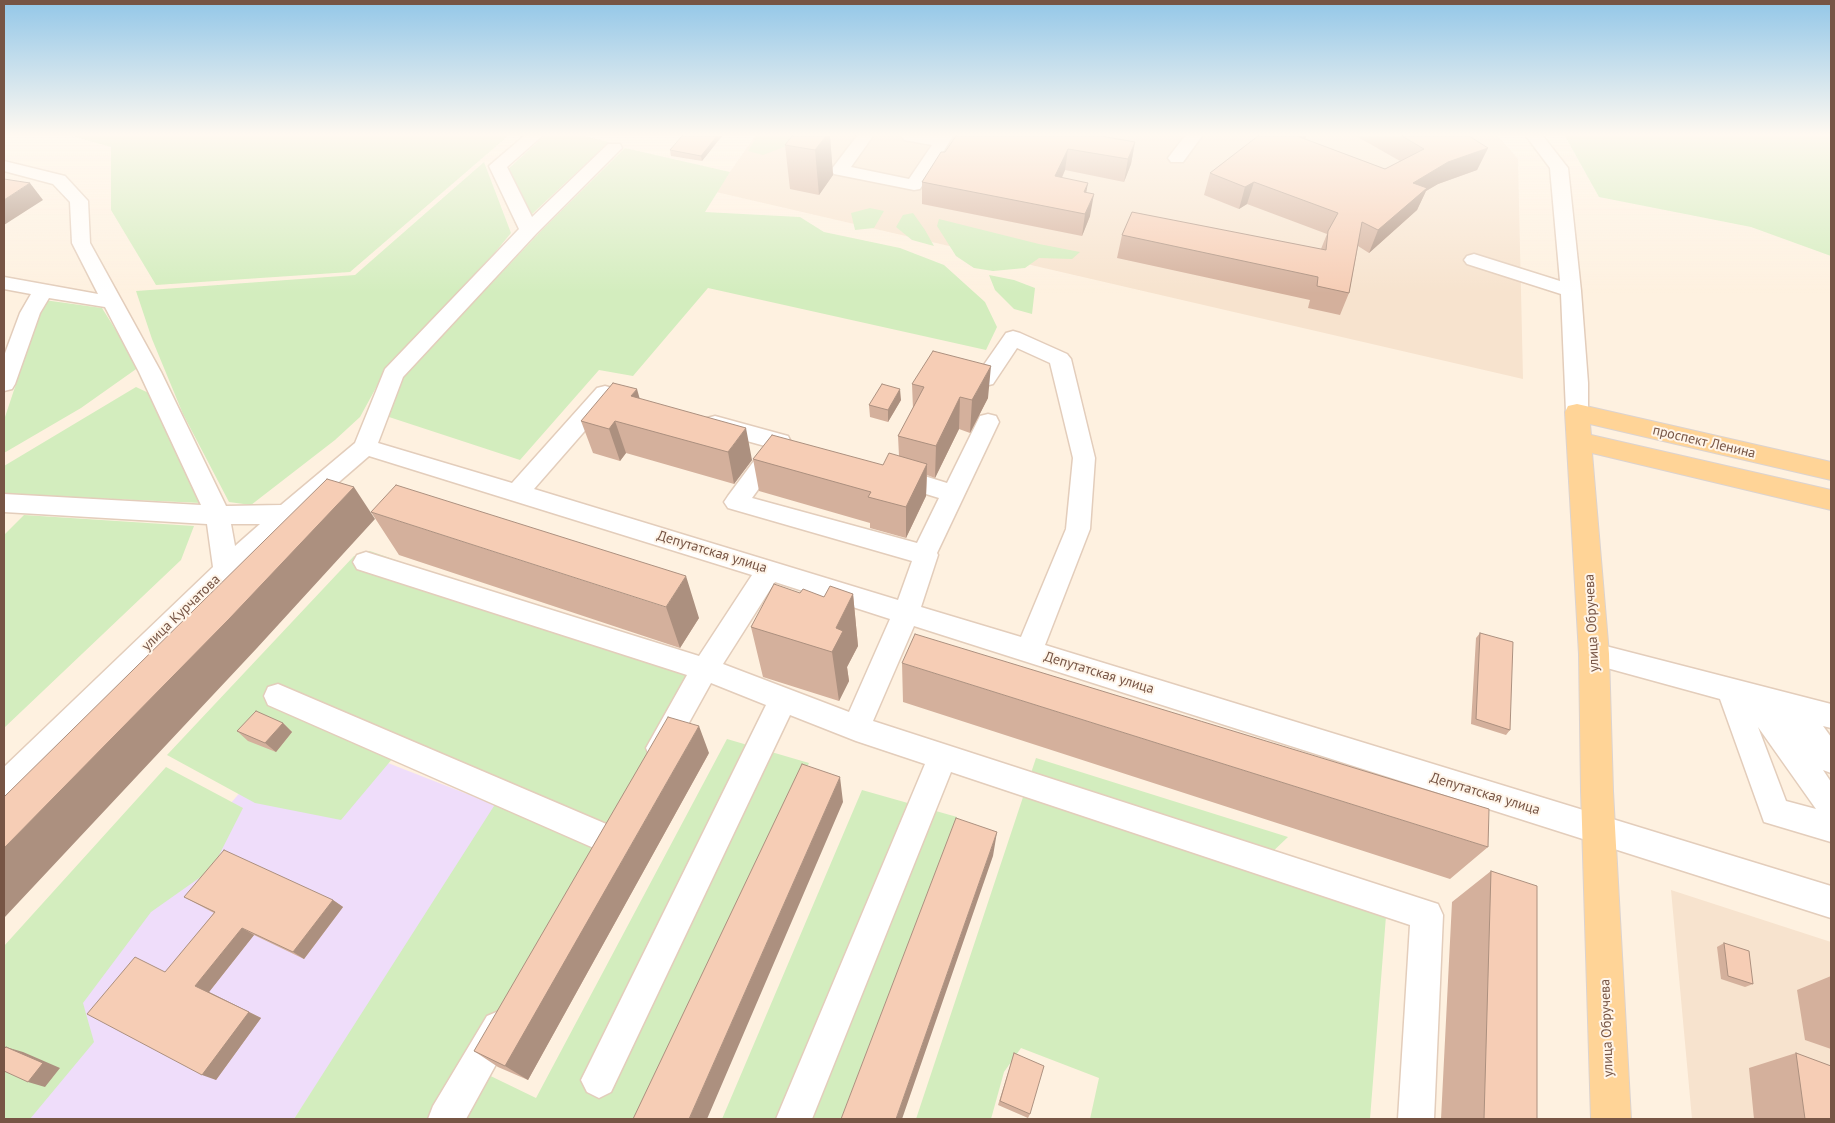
<!DOCTYPE html>
<html>
<head>
<meta charset="utf-8">
<style>
	body { margin:0 }
	#map { position:relative; width:1835px; height:1123px; overflow:hidden; background:#fef1e0; font-family:"PT Sans",sans-serif }
	canvas { display:block }
	.frame { position:absolute; inset:0; border:5px solid #775545; pointer-events:none }
</style>
</head>
<body>
<div id="map">
<canvas width="1835" height="1123"></canvas>
<div class="frame"></div>
</div>
<script>
const ctx = document.querySelector('canvas').getContext('2d');
ctx.lineJoin = 'round';
function paint(path, color) {
  ctx.fillStyle = color;
  ctx.fill(path, 'evenodd');
}
function shape(rows) {
  const path = new Path2D();
  for (const r of rows) {
    path.moveTo(r[0], r[1]);
    for (let i = 2; i < r.length; i += 2) path.lineTo(r[i], r[i + 1]);
  }
  return path;
}
function strokePath(path, color, width, dash) {
  ctx.strokeStyle = color;
  ctx.lineWidth = width;
  ctx.lineCap = dash ? 'butt' : 'round';
  ctx.setLineDash(dash || []);
  ctx.stroke(path);
}
function label(font, color, halo, rows, align = 'center') {
  ctx.font = font + ' "PT Sans",sans-serif';
  ctx.lineWidth = 4;
  ctx.setLineDash([]);
  ctx.textBaseline = 'middle';
  ctx.strokeStyle = halo;
  ctx.fillStyle = color;
  for (const [text, x, y, turn = 0] of rows) {
    ctx.save();
    ctx.translate(x, y);
    ctx.rotate((+turn || 0) * Math.PI / 180);
    ctx.textAlign = isNaN(turn) ? turn : align;
    if (halo) ctx.strokeText(text, 0, 0);
    ctx.fillText(text, 0, 0);
    ctx.restore();
  }
}
const residential = shape([
	[755,136,1498,136,1518,159,1523,379,716,192],
	[1671,890,1831,942,1831,1119,1692,1119]
]);
const education = shape([
	[296,727,503,808,294,1119,4,1119,4,1068]
]);
const green = shape([
	[72,136,508,136,350,272,156,285,111,210,111,147],
	[544,136,584,136,609,142,531,215,506,171],
	[757,136,805,136,797,142,763,155,748,151],
	[1565,136,1831,136,1831,256,1751,227,1599,197],
	[625,148,730,172,705,212,800,217,824,232,900,248,944,265,985,302,997,327,986,350,708,288,633,376,599,370,520,460,389,417,403,377,543,229],
	[484,162,511,233,478,273,383,375,360,417,335,440,251,505,229,502,183,414,152,339,136,291,355,275],
	[870,208,884,211,874,228,855,230,851,213],
	[913,213,925,230,934,246,912,240,896,227,903,215],
	[939,219,1039,244,1080,252,1072,259,1039,258,1025,268,993,271,974,268,956,256,937,226],
	[989,275,1014,280,1035,288,1032,314,1014,309,995,290],
	[44,300,102,308,139,367,81,408,4,453,4,420],
	[136,387,153,395,201,503,4,494,4,466],
	[24,515,194,526,181,560,4,728,4,535],
	[370,551,705,669,472,1067,536,1098,727,739,809,763,641,1119,294,1119,501,795,398,752,341,820,255,803,167,755,354,556],
	[1036,758,1288,837,1267,857,1386,916,1370,1119,1090,1119,1099,1078,1021,1048,1004,1072,991,1119,916,1119],
	[166,767,243,808,212,869,151,912,83,1003,94,1042,30,1119,4,1119,4,946],
	[862,790,957,817,841,1119,722,1119]
]);
const minor = shape([
	[524,136,542,136,507,167,532,217,608,144,620,144,622,148,536,234,403,377,378,443,512,483,597,388,605,386,634,394,637,399,634,404,626,406,610,402,534,489,898,600,912,561,728,508,724,502,728,496,765,446,707,430,704,424,707,418,715,416,788,436,791,442,788,448,752,498,917,543,939,498,887,482,883,476,887,470,895,467,947,483,980,416,988,414,996,416,999,422,937,553,938,555,921,607,1021,637,1066,529,1073,458,1050,363,1017,348,993,384,985,386,977,384,974,379,1006,333,1013,331,1020,333,1067,354,1071,359,1095,458,1090,529,1045,645,1831,886,1831,918,914,626,873,721,1438,904,1443,915,1434,1119,1398,1119,1410,925,951,772,812,1119,776,1119,925,764,856,741,790,715,611,1092,599,1098,587,1092,581,1080,587,1068,766,705,711,683,670,757,660,761,650,757,646,748,687,675,357,569,353,562,357,555,366,552,699,656,752,575,369,456,295,520,223,588,14,796,4,800,4,767,213,567,207,524,4,512,4,494,201,505,139,372,105,307,49,298,40,313,15,384,12,389,4,391,4,356,20,313,31,294,4,289,4,277,98,294,72,243,70,202,53,184,4,171,4,161,65,176,88,201,90,243,161,372,226,506,281,505,355,443,385,369,519,229,489,166,524,136],
	[231,524,260,524,235,546,231,524],
	[775,582,890,619,849,712,723,664,775,582],
	[857,136,873,136,851,167,909,179,932,145,904,140,902,136,953,136,920,189,914,190,834,174,831,170,857,136],
	[1185,136,1202,136,1183,162,1171,162,1168,158,1185,136],
	[1526,136,1543,136,1568,168,1581,291,1588,383,1588,412,1585,417,1577,420,1569,417,1566,412,1561,294,1467,264,1464,260,1467,256,1474,254,1560,281,1550,168,1526,136],
	[1594,643,1831,704,1831,728,1823,726,1831,737,1831,773,1823,770,1831,782,1831,842,1764,822,1720,699,1585,662,1581,654,1585,646,1594,643],
	[1758,727,1816,809,1786,801,1758,727],
	[278,684,618,829,622,839,618,849,607,854,596,849,268,705,264,696,268,687,278,684],
	[499,1011,511,1016,516,1028,466,1119,428,1119,433,1106,487,1016,499,1011]
]);
const major = shape([
	[1577,404,1831,462,1831,480,1590,424,1591,435,1831,490,1831,510,1592,453,1609,654,1613,791,1631,1119,1591,1119,1581,791,1579,654,1565,412,1568,406,1577,404]
]);
const wall = shape([
	[682,136,722,136,702,161,671,156,670,150],
	[792,136,830,136,833,175,819,195,790,189,785,145],
	[1258,136,1306,136,1305,139,1385,169,1400,161,1356,136,1457,136,1488,148,1477,170,1438,184,1426,191,1417,210,1369,253,1358,246,1349,293,1340,315,1308,308,1310,300,1117,258,1122,235,1321,249,1327,234,1247,204,1239,209,1204,195,1210,173],
	[1135,142,1131,164,1124,182,1065,170,1062,178,1086,192,1090,216,1082,236,922,204,922,182,945,152],
	[912,384,988,398,970,433,959,429,935,478,927,475,926,496,906,538,870,528,870,523,759,491,753,459,883,465,899,456,898,436,913,409],
	[640,399,752,460,734,484,626,453,620,461,593,453,581,421],
	[901,400,888,422,870,417,869,405],
	[371,512,699,618,680,648,399,555],
	[800,593,824,597,853,594,858,646,847,667,849,681,839,701,763,677,751,627],
	[1480,633,1510,730,1506,735,1471,724,1476,638],
	[902,663,1488,847,1450,879,903,702],
	[283,723,292,732,276,752,248,741,237,731],
	[709,753,528,1080,498,1067,474,1051],
	[1491,871,1537,1119,1441,1119,1452,902],
	[184,897,333,900,343,907,304,959,254,935,209,992,261,1018,216,1080,166,972,214,913,197,904],
	[1724,943,1753,984,1745,987,1721,979,1717,947],
	[1831,976,1831,1049,1805,1040,1797,990],
	[1014,1053,1030,1114,1028,1118,998,1105],
	[1796,1053,1831,1119,1754,1119,1749,1068]
]);
const shadedWall = shape([
	[717,136,722,136,702,161,701,156],
	[826,136,830,136,833,175,819,195,815,150],
	[1292,136,1306,136,1305,140],
	[1135,142,1131,164,1124,182,1128,159],
	[1488,148,1477,170,1438,184,1426,191,1417,210,1369,253,1378,230,1413,183,1448,162],
	[1068,149,1065,170,1052,199,1055,176],
	[1254,182,1247,204,1239,209,1245,187],
	[30,183,43,200,4,225,4,200],
	[1088,183,1084,205,1080,214,1084,192],
	[1094,194,1090,216,1082,236,1085,214],
	[991,366,988,398,970,433,972,400],
	[637,389,646,421,641,429,631,396],
	[900,389,901,400,888,422,888,410],
	[960,397,959,429,935,478,936,446],
	[615,421,626,453,620,461,609,429],
	[746,428,752,460,734,484,728,452],
	[927,464,926,496,906,538,906,507],
	[354,487,375,519,257,648,4,918,4,848],
	[686,576,699,618,680,648,666,607],
	[853,594,858,646,847,667,849,681,839,701,832,652,836,628],
	[283,723,292,732,276,752,265,743],
	[699,726,709,753,528,1080,505,1066],
	[840,777,843,802,707,1119,689,1119],
	[997,832,993,856,902,1119,896,1119],
	[333,900,343,907,304,959,293,952],
	[242,928,254,935,209,992,261,1018,216,1080,202,1075,195,986],
	[6,1047,23,1052,60,1068,45,1087,28,1082]
]);
const building = shape([
	[682,136,717,136,701,156,670,150,682,136],
	[792,136,826,136,815,150,785,145,792,136],
	[956,136,1101,136,1135,142,1128,159,1068,149,1055,176,1088,183,1084,192,1094,194,1085,214,922,182,941,152,945,152,956,136],
	[1258,136,1297,136,1385,169,1424,149,1402,136,1469,136,1488,148,1448,162,1413,183,1427,188,1378,230,1362,222,1349,293,1317,286,1318,277,1122,235,1132,212,1326,250,1328,231,1338,213,1254,182,1245,187,1210,173,1258,136],
	[4,179,30,183,4,200,4,179],
	[933,351,991,366,972,400,960,397,936,446,898,436,924,387,912,384,933,351],
	[613,383,637,389,631,396,746,428,728,452,615,421,609,429,581,421,613,383],
	[882,384,900,389,888,410,869,405,882,384],
	[772,435,883,465,889,453,927,464,906,507,868,497,871,492,753,459,772,435],
	[327,479,354,487,229,619,4,848,4,797,327,479],
	[396,485,686,576,666,607,371,512,396,485],
	[774,584,800,593,803,589,824,597,830,586,853,594,836,628,843,631,832,652,751,627,774,584],
	[1480,633,1513,642,1510,730,1476,719,1480,633],
	[915,634,1489,809,1488,847,902,663,915,634],
	[256,711,283,723,265,743,237,731,256,711],
	[668,717,699,726,505,1066,474,1051,668,717],
	[802,764,840,777,689,1119,633,1119,802,764],
	[956,818,997,832,896,1119,841,1119,956,818],
	[224,850,333,900,293,952,242,928,195,986,249,1012,202,1075,87,1014,135,957,165,972,215,912,184,897,224,850],
	[1491,871,1537,886,1537,1119,1484,1119,1491,871],
	[1724,943,1749,951,1753,984,1728,976,1724,943],
	[6,1047,43,1063,28,1082,4,1071,4,1049,6,1047],
	[1014,1053,1044,1066,1030,1114,1000,1101,1014,1053],
	[1796,1053,1831,1066,1831,1119,1805,1119,1796,1053]
]);
const streetNames = [
	["проспект Ленина",1704,442,13],
	["Депутатская улица",712,552,17],
	["улица Курчатова",181,613,-44],
	["улица Обручева",1592,623,-93],
	["Депутатская улица",1099,673,17],
	["Депутатская улица",1485,794,17],
	["улица Обручева",1607,1028,-92]
];
paint(residential, '#f7e3ce');
paint(education, '#efddfa');
paint(green, '#d3edbe');
strokePath(minor, '#e3cdbb', 3);
strokePath(major, '#dcd3cf', 2);
paint(minor, '#fff');
paint(major, '#ffd497');
paint(wall, '#d4b09c');
paint(shadedWall, '#ac907f');
paint(building, '#f6cdb5');
strokePath(building, '#ac907f', 1);
const sky = ctx.createLinearGradient(0, 0, 0, 293);
sky.addColorStop(0, '#93c7e8');
sky.addColorStop(0.46, '#fff9f1');
sky.addColorStop(1, '#fff9f100');
ctx.fillStyle = sky;
ctx.fillRect(0, 0, 1835, 293);
label('14px', '#775545', '#fff5e9', streetNames);
</script>
</body>
</html>
